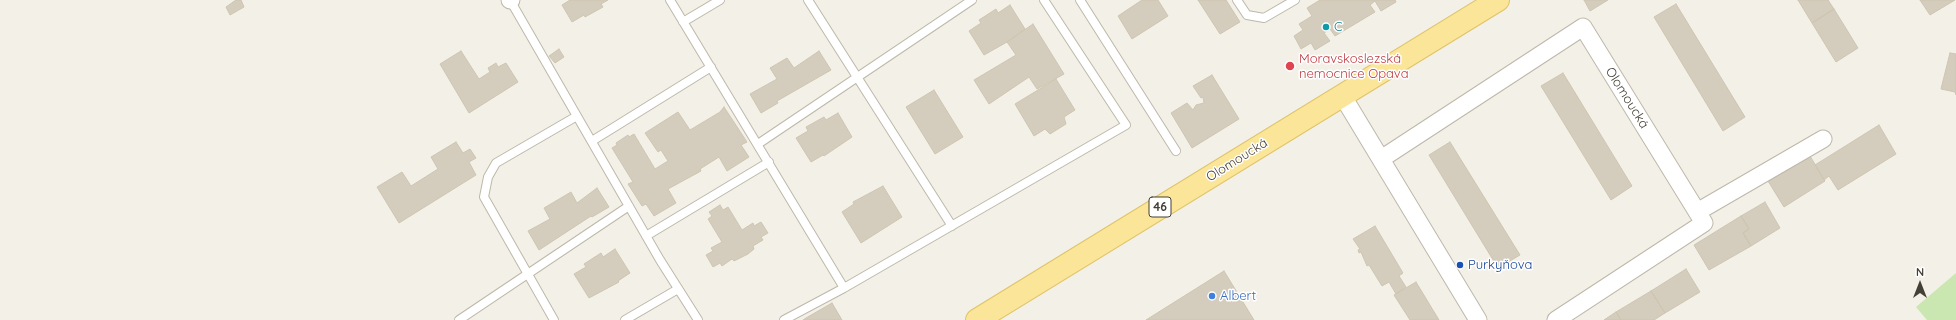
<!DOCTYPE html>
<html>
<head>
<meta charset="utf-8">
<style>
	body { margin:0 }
	#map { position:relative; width:1956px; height:320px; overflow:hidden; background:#f3f0e7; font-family:Quicksand,sans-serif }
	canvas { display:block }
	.north { position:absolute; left:1900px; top:264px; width:40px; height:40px; -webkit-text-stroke:3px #fff; paint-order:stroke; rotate:0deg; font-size:11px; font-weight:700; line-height:16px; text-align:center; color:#454036 }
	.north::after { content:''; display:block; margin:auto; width:14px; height:18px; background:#454036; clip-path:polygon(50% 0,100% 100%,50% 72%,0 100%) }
</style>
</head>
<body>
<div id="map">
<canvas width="1956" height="320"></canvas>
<div class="north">N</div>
</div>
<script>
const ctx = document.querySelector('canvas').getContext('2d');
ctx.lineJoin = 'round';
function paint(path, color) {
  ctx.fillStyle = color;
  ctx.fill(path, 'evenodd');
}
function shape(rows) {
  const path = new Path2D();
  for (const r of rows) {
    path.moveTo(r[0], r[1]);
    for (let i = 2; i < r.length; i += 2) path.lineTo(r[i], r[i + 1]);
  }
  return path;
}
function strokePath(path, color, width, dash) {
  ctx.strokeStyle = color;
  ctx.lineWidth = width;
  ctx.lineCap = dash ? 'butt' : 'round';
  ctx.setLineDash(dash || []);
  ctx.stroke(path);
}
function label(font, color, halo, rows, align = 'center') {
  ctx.font = font + ' Quicksand,sans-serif';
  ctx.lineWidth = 3;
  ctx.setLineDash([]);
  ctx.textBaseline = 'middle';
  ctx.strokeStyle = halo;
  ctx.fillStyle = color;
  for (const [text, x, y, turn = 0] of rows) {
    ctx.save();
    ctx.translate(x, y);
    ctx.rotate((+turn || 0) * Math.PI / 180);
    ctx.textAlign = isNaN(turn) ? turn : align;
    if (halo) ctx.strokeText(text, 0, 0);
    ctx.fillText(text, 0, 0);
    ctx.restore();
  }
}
const green = shape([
	[1956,273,1956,320,1927,320,1916,307]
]);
const building = shape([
	[236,0,241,0,244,7,230,15,226,7,236,0],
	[570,0,608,0,601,4,603,7,585,17,584,15,572,22,562,5,570,0],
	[1142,0,1158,0,1168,16,1132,39,1118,16,1142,0],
	[1198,0,1226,0,1240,22,1220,34,1198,0],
	[1320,0,1395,0,1396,2,1381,11,1375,1,1370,5,1375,12,1335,36,1330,29,1324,33,1330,41,1315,50,1311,43,1301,49,1294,36,1303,30,1299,24,1312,16,1307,8,1320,0],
	[1584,0,1608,0,1590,11,1584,0],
	[1798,0,1828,0,1834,9,1812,23,1798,0],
	[1920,0,1955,0,1930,15,1920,0],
	[1676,4,1745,117,1723,131,1654,17,1676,4],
	[1010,5,1025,29,1007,42,984,55,969,31,981,23,979,20,996,9,998,13,1010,5],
	[1834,9,1858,48,1836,62,1812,23,1834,9],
	[1033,24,1064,74,1037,89,1029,77,989,104,974,80,1016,55,1007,42,1033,24],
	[559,49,564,57,555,63,549,56,559,49],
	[461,51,479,79,490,72,488,68,496,63,498,67,506,63,518,82,469,113,440,64,461,51],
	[819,51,831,70,777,101,778,103,761,113,750,94,777,79,770,68,787,58,794,68,819,51],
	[1950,53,1956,54,1956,95,1955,92,1941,89,1950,53],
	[1563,73,1632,186,1611,200,1541,86,1563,73],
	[1212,75,1239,119,1192,148,1171,113,1187,103,1193,110,1196,105,1204,103,1203,97,1201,98,1193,86,1212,75],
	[1056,79,1075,110,1064,117,1066,124,1050,134,1045,129,1034,136,1015,104,1056,79],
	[934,90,963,137,935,154,906,107,934,90],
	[724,107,747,142,741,145,749,157,727,171,719,157,700,169,701,171,668,189,676,203,654,216,646,204,642,206,628,184,633,182,612,148,617,145,616,143,628,135,629,137,634,134,655,169,668,161,661,150,658,152,645,133,678,112,690,130,720,112,724,107],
	[838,113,852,137,824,156,823,155,811,162,796,138,808,131,806,127,824,117,826,120,838,113],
	[1879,125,1896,154,1838,190,1829,176,1824,180,1815,165,1879,125],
	[456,142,463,153,470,149,476,158,469,162,476,175,399,223,377,187,402,172,411,186,438,169,431,157,456,142],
	[1450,142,1520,255,1498,268,1429,155,1450,142],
	[1810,156,1825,181,1784,207,1768,181,1810,156],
	[883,186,902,217,861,243,842,212,854,204,853,202,883,186],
	[597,188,609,207,592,217,591,216,539,250,528,231,550,219,544,208,571,192,577,203,597,188],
	[1765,202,1780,228,1751,246,1743,233,1749,229,1741,216,1765,202],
	[720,205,723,210,728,207,742,230,753,223,754,226,761,222,768,233,761,237,763,240,753,246,754,249,748,254,734,261,732,259,722,266,720,263,713,267,706,255,713,251,711,248,722,242,708,219,712,216,709,212,720,205],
	[1741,216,1749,229,1743,233,1751,246,1709,270,1694,245,1741,216],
	[1375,226,1403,273,1399,276,1406,287,1396,294,1389,282,1382,286,1369,265,1367,266,1361,252,1359,253,1358,250,1360,249,1353,239,1375,226],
	[615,249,630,273,618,281,619,282,589,298,574,274,586,267,584,264,601,253,603,257,615,249],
	[1686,269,1700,292,1665,313,1651,291,1686,269],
	[1224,271,1254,320,1146,320,1224,271],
	[1416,282,1439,320,1410,320,1394,295,1416,282],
	[1651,291,1665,313,1654,320,1621,320,1616,312,1651,291],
	[832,303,842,320,803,320,806,318,832,303],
	[1616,312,1621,320,1604,320,1616,312]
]);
const lane = shape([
	[510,0,660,260,698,320],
	[670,0,844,288],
	[808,0,952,226],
	[1080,0,1176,151],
	[1237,0,1247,15,1264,18,1295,0],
	[683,22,720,0],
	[592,141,711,67],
	[758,144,972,0],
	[646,236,769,162],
	[459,320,629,206],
	[554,320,484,197,488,177,496,163,577,116],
	[625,320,678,289],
	[784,320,844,288,1126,125,1044,0]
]);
const street = shape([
	[510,0,511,0],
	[1342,95,1478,320],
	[1381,159,1583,27,1704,223,1556,320],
	[1697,212,1823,139]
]);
const primary = shape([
	[977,320,1498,0]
]);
const markers = [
	[1326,27,4,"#0f9aa8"],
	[1290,66,5,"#e0444e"],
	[1460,265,4,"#1a4fb4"],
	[1212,296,4,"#3f7fe0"]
];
const shields = [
	[1160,207,22]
];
const shieldNames = [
	["46",1160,207]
];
const cultureNames = [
	["C",1334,27]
];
const healthNames = [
	["Moravskoslezská",1299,59],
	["nemocnice Opava",1299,74]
];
const streetNames = [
	["Olomoucká",1627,98,58],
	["Olomoucká",1237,160,-32]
];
const transitNames = [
	["Purkyňova",1468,265]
];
const shopNames = [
	["Albert",1220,296]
];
paint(green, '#cae6b1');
paint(building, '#d4ccbd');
strokePath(building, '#cec5b0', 1);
strokePath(lane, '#beb8aa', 10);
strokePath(street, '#beb8aa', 19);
strokePath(primary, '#dfc368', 24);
strokePath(lane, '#fff', 8);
strokePath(street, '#fff', 17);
strokePath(primary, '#fae598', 22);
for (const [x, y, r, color] of markers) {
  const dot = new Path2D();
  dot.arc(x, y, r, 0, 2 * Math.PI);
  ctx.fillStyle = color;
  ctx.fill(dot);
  strokePath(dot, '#fff', 1.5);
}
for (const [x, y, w] of shields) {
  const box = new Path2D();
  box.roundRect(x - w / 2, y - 10, w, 20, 3);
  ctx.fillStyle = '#fff';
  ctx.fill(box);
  strokePath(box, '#454036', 1);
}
label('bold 12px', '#454036', null, shieldNames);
label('13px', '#0d838f', '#fff', cultureNames, 'left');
label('13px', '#be3a42', '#fff', healthNames, 'left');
label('13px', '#454036', '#fff', streetNames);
label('13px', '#164399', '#fff', transitNames, 'left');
label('13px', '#366cbe', '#fff', shopNames, 'left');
</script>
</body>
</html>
